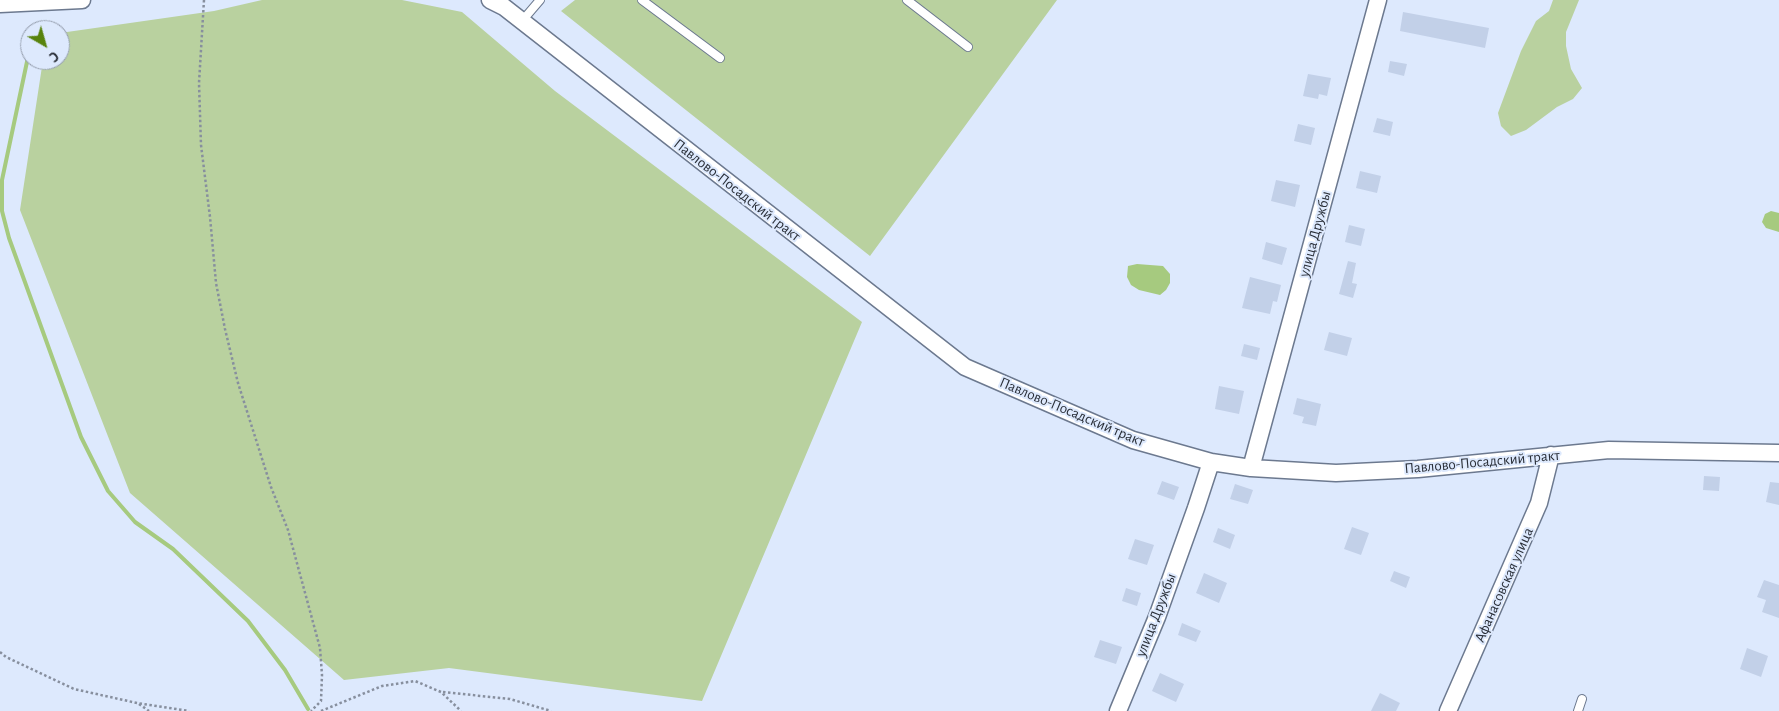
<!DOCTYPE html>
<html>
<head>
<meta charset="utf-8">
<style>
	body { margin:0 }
	#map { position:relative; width:1779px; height:711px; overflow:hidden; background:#dde9fd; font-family:"Alegreya Sans",sans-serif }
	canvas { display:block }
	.north { position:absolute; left:20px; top:20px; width:50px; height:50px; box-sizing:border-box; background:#dde9fd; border:1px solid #959eae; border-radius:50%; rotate:142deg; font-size:14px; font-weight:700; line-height:20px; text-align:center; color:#292e37 }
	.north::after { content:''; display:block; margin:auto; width:18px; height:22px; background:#58830d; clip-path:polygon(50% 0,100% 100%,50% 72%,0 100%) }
</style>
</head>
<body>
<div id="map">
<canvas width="1779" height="711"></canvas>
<div class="north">С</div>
</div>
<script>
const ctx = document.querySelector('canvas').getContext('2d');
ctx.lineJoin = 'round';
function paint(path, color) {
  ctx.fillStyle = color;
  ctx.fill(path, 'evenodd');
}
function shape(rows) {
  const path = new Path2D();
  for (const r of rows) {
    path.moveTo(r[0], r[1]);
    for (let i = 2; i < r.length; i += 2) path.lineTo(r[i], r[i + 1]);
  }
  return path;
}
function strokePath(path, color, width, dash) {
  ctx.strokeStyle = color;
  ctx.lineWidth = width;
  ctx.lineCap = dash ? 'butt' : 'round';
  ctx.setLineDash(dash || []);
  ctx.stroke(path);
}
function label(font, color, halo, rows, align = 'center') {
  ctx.font = font + ' "Alegreya Sans",sans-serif';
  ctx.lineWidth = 4;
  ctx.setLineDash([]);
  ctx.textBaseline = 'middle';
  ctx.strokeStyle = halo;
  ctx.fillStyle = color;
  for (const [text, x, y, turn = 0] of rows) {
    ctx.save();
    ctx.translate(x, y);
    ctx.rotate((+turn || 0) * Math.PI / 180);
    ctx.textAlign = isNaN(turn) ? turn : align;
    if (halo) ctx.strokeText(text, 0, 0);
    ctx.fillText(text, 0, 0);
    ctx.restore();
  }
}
const green = shape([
	[262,0,402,0,462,12,555,91,862,322,702,701,449,668,344,680,130,493,20,210,43,60,60,60,60,33,214,11],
	[575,0,1057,0,870,256,561,11],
	[1553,0,1579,0,1566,32,1566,46,1571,69,1582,88,1573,99,1557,107,1526,130,1511,136,1501,126,1498,113,1521,51,1536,21,1549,11]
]);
const water = shape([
	[1771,211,1779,213,1779,232,1766,228,1762,222,1765,214],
	[1137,264,1163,266,1170,274,1170,283,1166,290,1160,295,1139,290,1131,285,1127,277,1128,266]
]);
const stream = shape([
	[28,57,2,180,2,211,9,238,81,437,108,491,135,522,173,549,248,621,285,670,308,709]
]);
const building = shape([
	[1403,12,1489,28,1485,48,1400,31],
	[1390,61,1407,64,1404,76,1388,72],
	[1308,74,1331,78,1327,96,1319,94,1318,99,1303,96],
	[1377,118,1393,122,1390,136,1373,132],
	[1298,124,1315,128,1311,145,1294,141],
	[1360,171,1381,176,1377,193,1356,188],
	[1276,180,1300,185,1295,207,1271,201],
	[1349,225,1365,229,1361,246,1345,242],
	[1266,242,1287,248,1282,265,1262,259],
	[1348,261,1356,263,1352,283,1357,284,1353,298,1339,294],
	[1250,277,1281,285,1277,302,1273,301,1270,314,1242,308],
	[1329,332,1352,338,1347,356,1324,350],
	[1244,344,1260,348,1257,360,1241,356],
	[1219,386,1244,391,1239,414,1215,409],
	[1297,398,1321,404,1316,426,1302,423,1304,417,1293,414],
	[1704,476,1720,477,1719,491,1703,490],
	[1162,481,1179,487,1174,500,1157,494],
	[1770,482,1779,483,1779,505,1766,502],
	[1235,484,1253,490,1248,504,1230,499],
	[1352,527,1369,533,1361,555,1344,549],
	[1218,528,1235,535,1230,549,1213,542],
	[1135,539,1154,545,1147,565,1128,559],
	[1394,571,1410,577,1406,588,1390,581],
	[1204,573,1227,583,1219,603,1196,593],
	[1764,580,1779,585,1779,618,1762,612,1766,600,1757,597],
	[1126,588,1141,593,1137,606,1122,601],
	[1182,623,1201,631,1196,642,1178,635],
	[1100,640,1122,647,1116,664,1094,657],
	[1747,648,1768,656,1761,677,1740,669],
	[1160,673,1184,684,1176,702,1152,691],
	[1380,693,1400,703,1396,711,1371,711]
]);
const path = shape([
	[204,0,199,83,201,145,210,217,216,283,225,329,238,383,271,487,288,530,320,648,322,675,321,701,311,711],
	[0,652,6,657,74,689,137,703,189,711],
	[443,692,510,699,551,711],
	[139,704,149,711],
	[321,711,382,686,415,681,441,692,461,711]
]);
const lane = shape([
	[642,0,720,58],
	[907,0,968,47],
	[522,21,540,0],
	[1578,711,1582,699]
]);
const street = shape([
	[490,0,504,7,965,367,1133,440,1211,462,1251,468,1336,473,1418,469,1609,450,1779,453],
	[0,4,82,0],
	[1251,468,1378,0],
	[1118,711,1157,617,1196,508,1211,462],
	[1448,711,1539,503,1551,455]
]);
const streetNames = [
	["Павлово-Посадский тракт",737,190,38],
	["улица Дружбы",1315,234,-75],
	["Павлово-Посадский тракт",1072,412,23],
	["Павлово-Посадский тракт",1482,462,-5],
	["Афанасовская улица",1504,585,-66],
	["улица Дружбы",1156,615,-69]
];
paint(green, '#b9d19f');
paint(water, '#a6ca7f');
strokePath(stream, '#a6ca7f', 4);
paint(building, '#c2d0e8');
strokePath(lane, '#6c798f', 10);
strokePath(street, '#6c798f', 19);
strokePath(path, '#878f9e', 2.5, [2.5, 2.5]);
strokePath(lane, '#fff', 8);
strokePath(street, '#fff', 16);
label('15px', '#292e37', '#dde9fd', streetNames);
</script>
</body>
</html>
